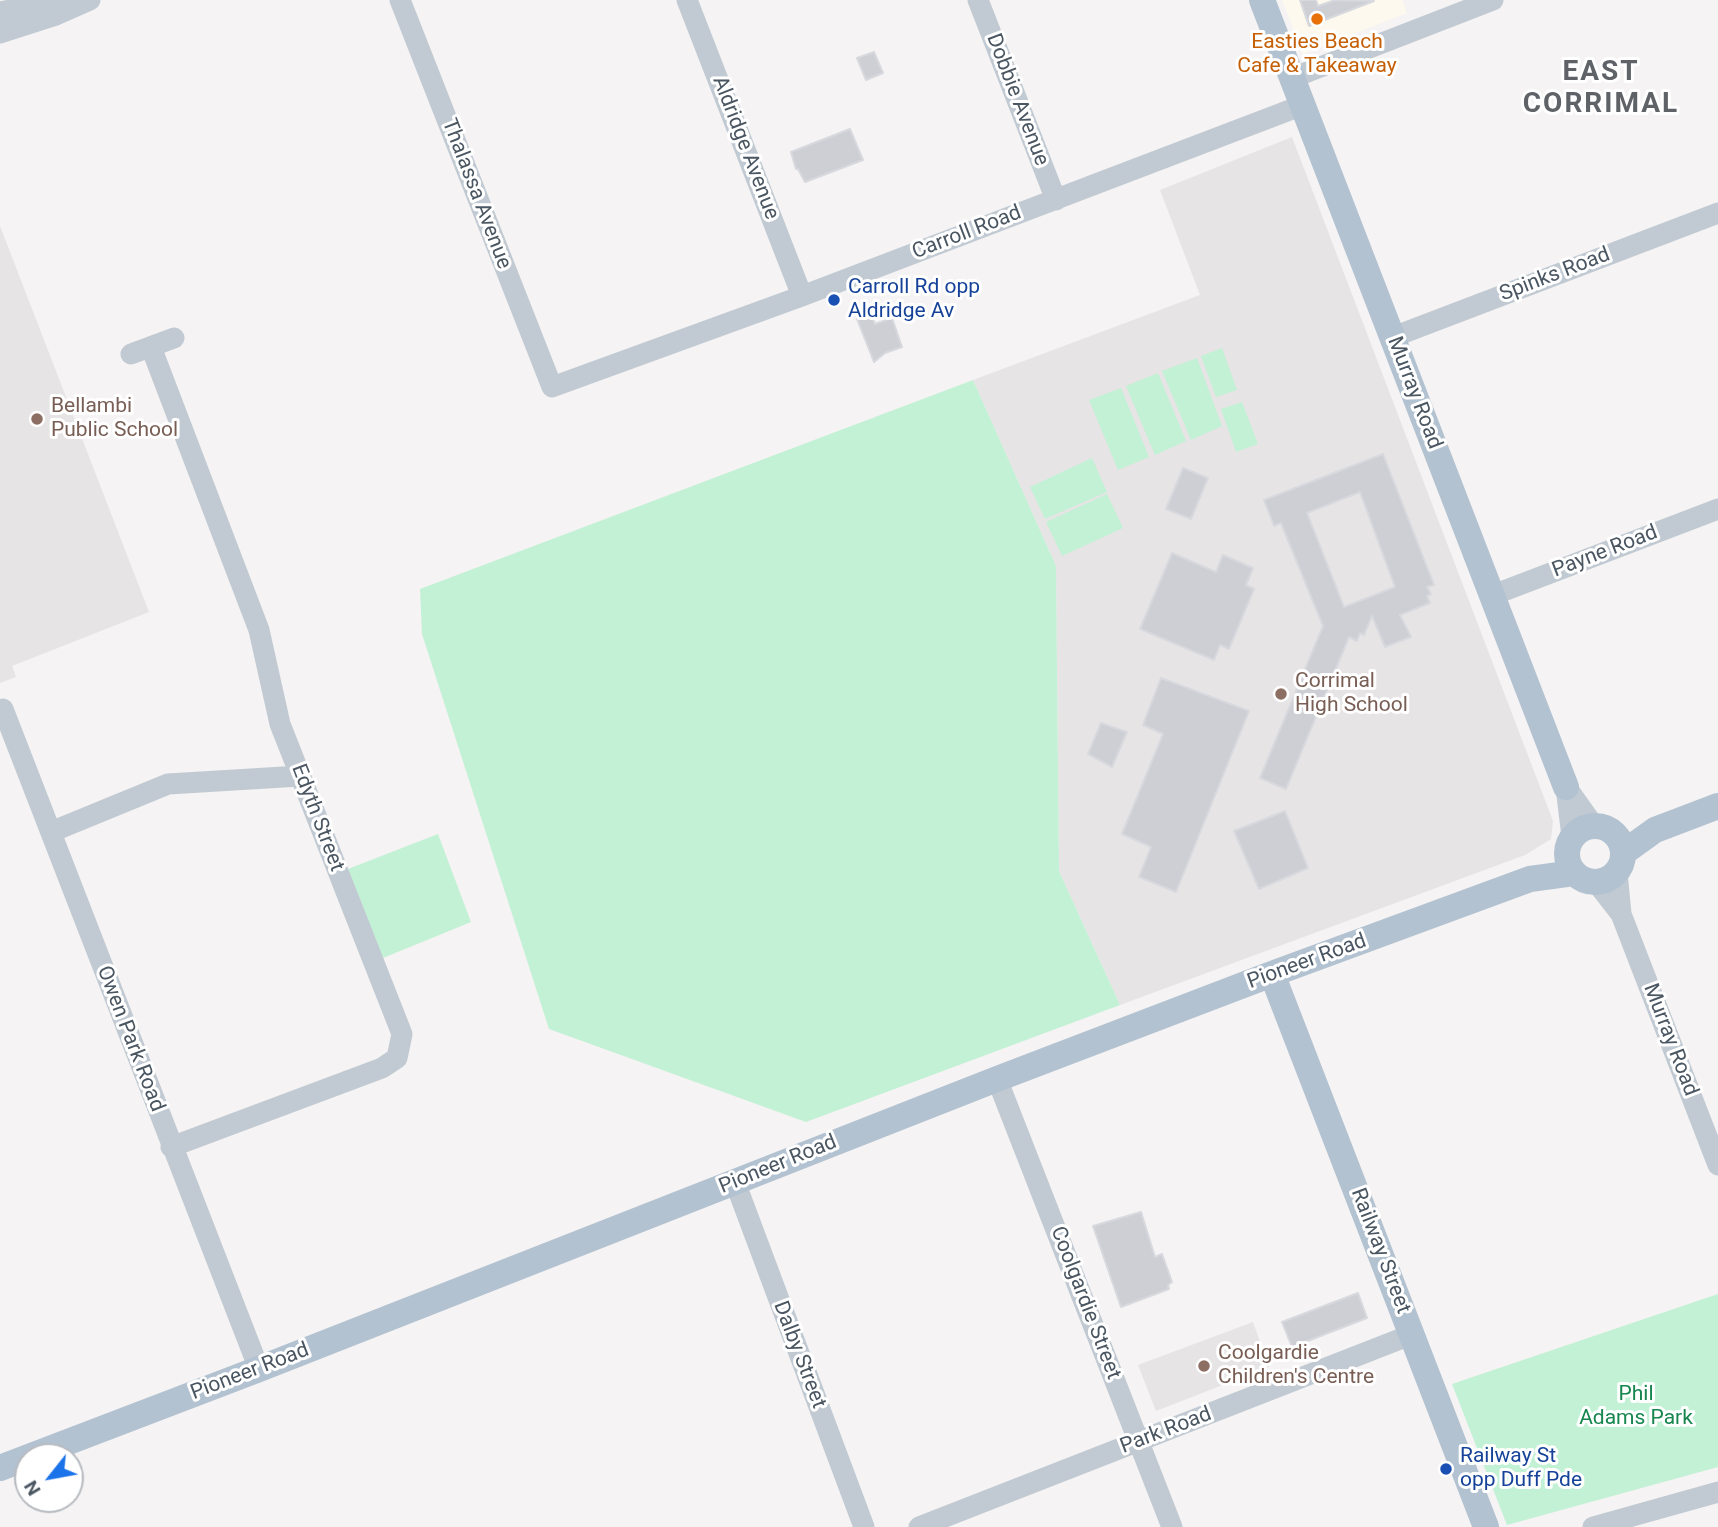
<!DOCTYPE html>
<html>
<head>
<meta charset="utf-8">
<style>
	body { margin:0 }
	#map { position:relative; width:1718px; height:1527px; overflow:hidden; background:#f5f3f3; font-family:Roboto,sans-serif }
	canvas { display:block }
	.north { position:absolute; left:14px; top:1443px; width:70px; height:70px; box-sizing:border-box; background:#fff; border:2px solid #b7bbc0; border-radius:50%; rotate:239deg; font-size:19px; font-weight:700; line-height:28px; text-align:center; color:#4a5661 }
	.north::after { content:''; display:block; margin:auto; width:24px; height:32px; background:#1a73e8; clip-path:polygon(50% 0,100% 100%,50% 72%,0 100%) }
</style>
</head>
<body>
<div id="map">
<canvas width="1718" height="1527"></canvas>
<div class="north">N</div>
</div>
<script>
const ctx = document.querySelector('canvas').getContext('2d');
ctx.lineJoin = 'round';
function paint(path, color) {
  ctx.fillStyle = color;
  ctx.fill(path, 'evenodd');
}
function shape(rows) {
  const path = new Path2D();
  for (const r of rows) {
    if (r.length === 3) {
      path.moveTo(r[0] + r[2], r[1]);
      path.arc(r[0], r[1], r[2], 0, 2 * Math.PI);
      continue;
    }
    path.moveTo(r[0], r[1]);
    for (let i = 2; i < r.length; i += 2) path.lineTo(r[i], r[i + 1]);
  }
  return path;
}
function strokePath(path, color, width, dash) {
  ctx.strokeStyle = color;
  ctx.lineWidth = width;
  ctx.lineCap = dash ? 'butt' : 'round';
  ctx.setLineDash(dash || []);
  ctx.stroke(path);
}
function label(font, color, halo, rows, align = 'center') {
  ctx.font = font + ' Roboto,sans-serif';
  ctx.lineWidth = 6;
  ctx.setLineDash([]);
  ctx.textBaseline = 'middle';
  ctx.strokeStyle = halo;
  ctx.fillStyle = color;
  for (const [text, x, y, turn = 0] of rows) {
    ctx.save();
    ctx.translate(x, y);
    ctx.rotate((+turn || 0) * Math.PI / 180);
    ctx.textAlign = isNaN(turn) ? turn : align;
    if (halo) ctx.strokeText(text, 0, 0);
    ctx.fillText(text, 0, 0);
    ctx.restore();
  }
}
const commercial = shape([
	[1282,0,1402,0,1407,13,1303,54]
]);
const education = shape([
	[1292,137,1553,821,1551,839,1525,855,1120,1005,1059,871,1056,566,973,380,1200,295,1160,190],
	[0,226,149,612,12,666,16,677,0,683],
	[1253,1322,1269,1367,1156,1411,1138,1365]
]);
const green = shape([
	[1222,348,1237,390,1216,397,1201,356],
	[1197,358,1222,426,1191,440,1162,371],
	[1158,373,1186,441,1155,455,1126,386],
	[973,380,1056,566,1059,871,1120,1005,806,1122,549,1029,422,634,420,589],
	[1121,388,1149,457,1118,470,1089,400],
	[1242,402,1258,444,1236,452,1221,409],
	[1092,458,1107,492,1045,519,1030,487],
	[1107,494,1123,528,1062,556,1046,522],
	[438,834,471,922,383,958,348,869],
	[1718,1294,1718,1467,1507,1525,1452,1384]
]);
const building = shape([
	[1300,0,1316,0,1318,6,1335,0,1374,1,1309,26,1300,0],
	[874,52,883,73,866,80,857,58,874,52],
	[850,129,863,160,805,182,798,169,796,169,791,152,850,129],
	[871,315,875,324,892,318,902,347,885,353,874,362,857,319,871,315],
	[1383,454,1434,585,1427,587,1431,594,1427,596,1430,603,1400,615,1411,637,1385,647,1372,616,1364,635,1360,633,1357,641,1349,637,1286,789,1260,778,1323,626,1281,523,1274,526,1264,500,1383,454],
	[1360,492,1395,587,1344,607,1307,513,1360,492],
	[1183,468,1208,478,1191,519,1166,509,1183,468],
	[1172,553,1216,572,1223,555,1253,568,1246,585,1254,589,1229,649,1220,645,1214,660,1140,629,1172,553],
	[1161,678,1249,711,1176,892,1139,877,1151,847,1122,834,1163,734,1143,725,1161,678],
	[1101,723,1127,732,1112,767,1088,754,1101,723],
	[1285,811,1308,868,1259,889,1234,831,1285,811],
	[1141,1212,1155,1257,1162,1254,1172,1282,1168,1285,1169,1289,1121,1307,1093,1226,1141,1212],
	[1358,1293,1367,1318,1292,1347,1282,1322,1358,1293]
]);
const minor = shape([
	[400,0,552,387,802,296,1303,105],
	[687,0,802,296],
	[978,0,1056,200],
	[0,12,61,0],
	[0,33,56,15,90,0],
	[1292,78,1493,0],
	[1393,337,1718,213],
	[151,347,259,630,280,724,402,1034,397,1058,382,1068,171,1147],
	[131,354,174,338],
	[1493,595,1718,509],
	[3,709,259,1369],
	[1566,787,1572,837],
	[1567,788,1594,826],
	[51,832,168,784,300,776],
	[1617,872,1621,914,1718,1165],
	[1596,882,1621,914],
	[997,1079,1172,1527],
	[735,1182,864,1527],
	[919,1527,1413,1334],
	[1593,1527,1718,1492]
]);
const major = shape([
	[1262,0,1566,787],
	[1595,854,28],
	[1623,853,1655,830,1718,806],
	[1272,974,1486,1527],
	[0,1468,259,1369,997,1079,1272,974,1530,879,1574,873]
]);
const markers = [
	[1317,19,7,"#e8710a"],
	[834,300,7,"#1a4fb4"],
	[37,419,7,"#8d6e63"],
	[1281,694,7,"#8d6e63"],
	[1204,1366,7,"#8d6e63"],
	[1446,1469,7,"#1a4fb4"]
];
const foodNames = [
	["Easties Beach",1317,43],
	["Cafe & Takeaway",1317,67]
];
const streetNames = [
	["Dobbie Avenue",1017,100,69],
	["Aldridge Avenue",745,148,69],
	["Thalassa Avenue",476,194,69],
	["Carroll Road",967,233,-21],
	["Spinks Road",1555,275,-21],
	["Murray Road",1414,393,69],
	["Payne Road",1605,552,-21],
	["Edyth Street",317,818,69],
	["Pioneer Road",1307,962,-20],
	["Owen Park Road",130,1039,69],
	["Murray Road",1670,1040,69],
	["Pioneer Road",778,1165,-22],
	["Railway Street",1380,1251,69],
	["Coolgardie Street",1085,1303,69],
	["Dalby Street",799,1355,69],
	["Pioneer Road",250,1372,-21],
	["Park Road",1166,1431,-21]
];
const transitNames = [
	["Carroll Rd opp",848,288],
	["Aldridge Av",848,312],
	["Railway St",1460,1457],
	["opp Duff Pde",1460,1481]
];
const educationNames = [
	["Bellambi",51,407],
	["Public School",51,431],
	["Corrimal",1295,682],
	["High School",1295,706],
	["Coolgardie",1218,1354],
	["Children's Centre",1218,1378]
];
const parkNames = [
	["Phil",1636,1395],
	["Adams Park",1636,1419]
];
const districtNames = [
	["EAST",1601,73],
	["CORRIMAL",1601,105]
];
paint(commercial, '#fdf9ef');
paint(education, '#e6e4e5');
paint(green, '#c3f1d5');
paint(building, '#cdcfd5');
strokePath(building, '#d7d9de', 2);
strokePath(minor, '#c1cad2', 21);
strokePath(major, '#b3c2d1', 26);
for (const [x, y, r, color] of markers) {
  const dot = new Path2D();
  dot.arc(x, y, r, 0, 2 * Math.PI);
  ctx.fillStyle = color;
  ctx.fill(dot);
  strokePath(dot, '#fff', 2.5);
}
label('21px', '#c56008', '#fff', foodNames);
label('21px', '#4a5661', '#fff', streetNames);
label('21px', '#164399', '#fff', transitNames, 'left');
label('21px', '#785e54', '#fff', educationNames, 'left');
label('21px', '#17864f', '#fff', parkNames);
ctx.letterSpacing = '2px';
label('bold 28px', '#5f6368', '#fff', districtNames);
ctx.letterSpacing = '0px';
</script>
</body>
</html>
